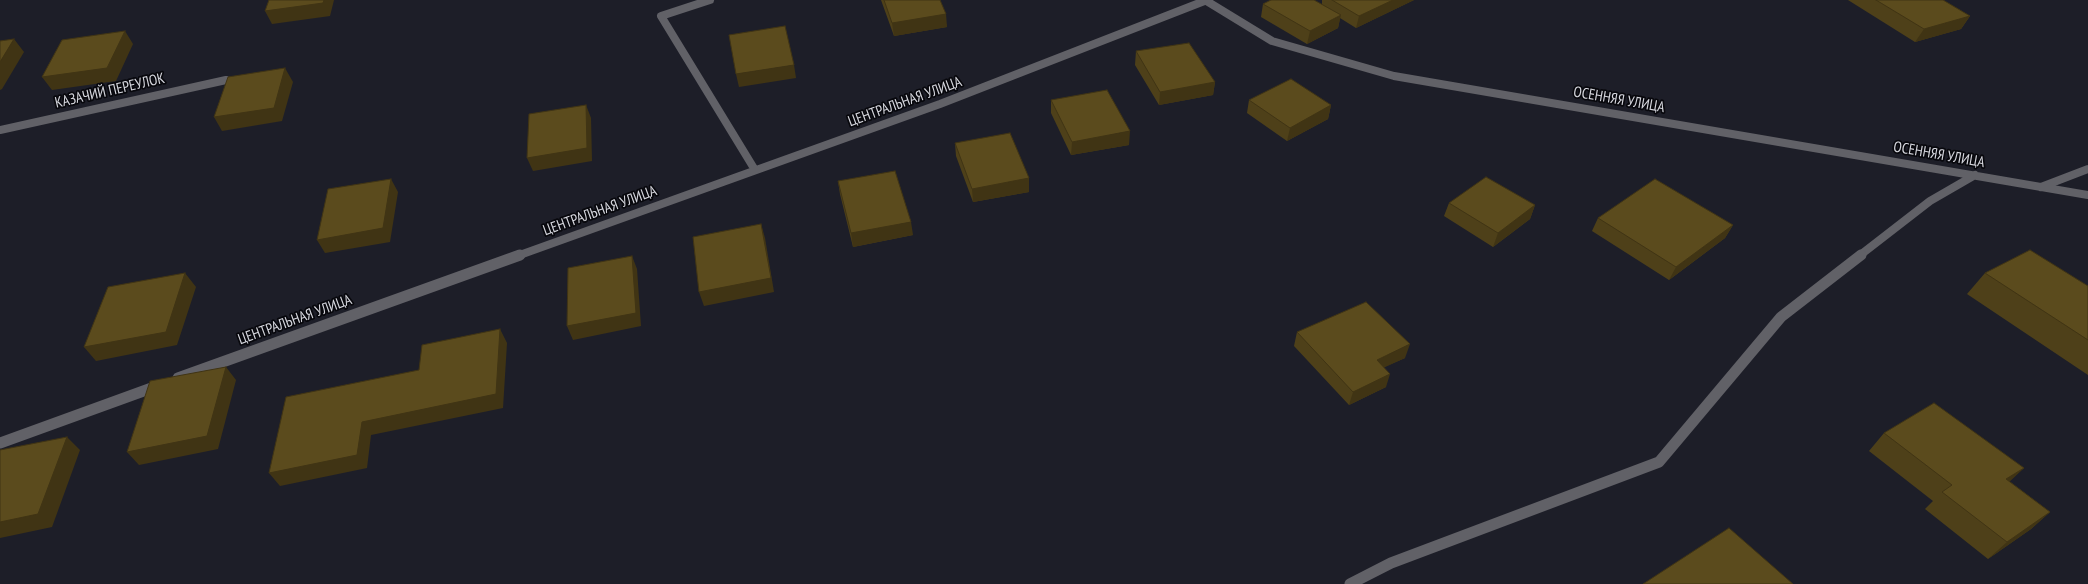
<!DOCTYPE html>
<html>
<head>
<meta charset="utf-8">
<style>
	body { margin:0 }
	canvas { display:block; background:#1d1e28 }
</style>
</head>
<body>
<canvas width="2088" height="584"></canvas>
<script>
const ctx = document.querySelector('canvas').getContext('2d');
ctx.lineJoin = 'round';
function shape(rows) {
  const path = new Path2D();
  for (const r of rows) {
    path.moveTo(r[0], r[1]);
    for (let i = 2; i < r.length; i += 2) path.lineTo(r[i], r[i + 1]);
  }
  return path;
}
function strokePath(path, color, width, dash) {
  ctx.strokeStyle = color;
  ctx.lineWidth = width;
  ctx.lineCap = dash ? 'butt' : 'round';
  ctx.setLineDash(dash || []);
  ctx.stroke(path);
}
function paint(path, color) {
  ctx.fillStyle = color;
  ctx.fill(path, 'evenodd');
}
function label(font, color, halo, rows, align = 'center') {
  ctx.font = font + ' "PT Sans Narrow",sans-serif';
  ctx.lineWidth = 3.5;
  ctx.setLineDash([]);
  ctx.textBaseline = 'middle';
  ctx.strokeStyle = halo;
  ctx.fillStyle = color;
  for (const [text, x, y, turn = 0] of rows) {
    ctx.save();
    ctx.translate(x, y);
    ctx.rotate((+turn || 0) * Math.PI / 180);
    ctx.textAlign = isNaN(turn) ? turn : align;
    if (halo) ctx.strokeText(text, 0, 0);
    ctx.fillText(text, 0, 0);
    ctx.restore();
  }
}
const minorFar1 = shape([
	[710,0,661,16,755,170],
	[1205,0,1272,41,1394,76,2088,195],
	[0,130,226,80],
	[2041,187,2088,169],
	[517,256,940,104,1207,0],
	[1859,256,1930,201,1975,175]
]);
const minor = shape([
	[178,378,520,255],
	[0,443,160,385],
	[1350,584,1391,563,1659,462,1781,317,1861,255]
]);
const wall = shape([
	[881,0,940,0,947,27,894,36],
	[1322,0,1414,0,1356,28,1340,18,1338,28,1307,44,1261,17,1263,4,1322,4],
	[1848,0,1943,0,1970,16,1961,29,1915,42],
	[1136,51,1215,82,1213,95,1159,105,1135,65],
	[1051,100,1129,145,1071,155,1051,113],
	[1249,100,1331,105,1328,119,1287,141,1247,113],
	[955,143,1029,178,1029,192,973,202,956,156],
	[838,181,913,235,853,247,840,194],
	[1449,203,1535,205,1530,219,1493,247,1444,216],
	[1598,218,1733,225,1725,238,1669,280,1592,231],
	[1985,273,2088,286,2088,375,1967,294],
	[1297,332,1405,358,1384,367,1386,387,1349,405,1294,346],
	[1884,433,2024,468,2009,481,2050,512,2031,529,1988,559,1925,509,1933,501,1869,451]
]);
const shadedWall = shape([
	[324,0,334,0,330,16,272,24,265,11],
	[1393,0,1414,0,1356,28,1359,16],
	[946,14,947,27,894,36,892,23],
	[1341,15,1338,28,1307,44,1310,31],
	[1970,16,1961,29,1915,42,1924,29],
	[125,31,133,44,116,81,52,90,42,77],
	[14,39,24,52,2,89,0,90,0,62],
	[794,65,796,78,739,87,736,74],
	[285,68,293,82,282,121,222,131,214,117],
	[1215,82,1213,95,1159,105,1160,92],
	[586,105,591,118,592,161,533,171,527,158],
	[1331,105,1328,119,1287,141,1290,128],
	[1130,131,1129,145,1071,155,1072,142],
	[1029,178,1029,192,973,202,972,189],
	[391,179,398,192,390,242,325,253,317,240],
	[1535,205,1530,219,1493,247,1498,233],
	[911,222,913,235,853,247,851,233],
	[761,224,765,238,774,292,704,306,699,292],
	[1733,225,1725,238,1669,280,1676,267],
	[632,256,637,269,641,326,573,340,567,326],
	[185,273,196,287,177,345,96,361,84,347],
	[500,329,507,343,503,408,371,435,367,468,280,486,269,473,362,422],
	[1410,344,1405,358,1372,373,1377,360],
	[226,367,236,380,218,449,139,465,127,452],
	[1390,374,1386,387,1349,405,1353,392],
	[67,437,80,450,52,527,0,538,0,522],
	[2024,468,2006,485,2006,479],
	[2050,512,2031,529,1988,559,2007,542]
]);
const building = shape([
	[269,0,324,0,323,3,265,11,269,0],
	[884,0,940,0,946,14,892,23,884,0],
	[1271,0,1314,0,1341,15,1310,31,1263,4,1271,0],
	[1332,0,1393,0,1359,16,1332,0],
	[1876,0,1943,0,1970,16,1924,29,1876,0],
	[785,26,794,65,736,74,729,35,785,26],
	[125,31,107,68,42,77,62,40,125,31],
	[14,39,0,62,0,41,14,39],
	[1189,43,1215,82,1160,92,1136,51,1189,43],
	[285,68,274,108,214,117,228,77,285,68],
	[1291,79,1331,105,1290,128,1249,100,1291,79],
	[1107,90,1130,131,1072,142,1051,100,1107,90],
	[586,105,587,148,527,158,529,114,586,105],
	[1010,133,1029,178,972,189,955,143,1010,133],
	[895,171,911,222,851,233,838,181,895,171],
	[1486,177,1535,205,1498,233,1449,203,1486,177],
	[391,179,383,228,317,240,328,189,391,179],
	[1655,179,1733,225,1676,267,1598,218,1655,179],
	[761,224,771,278,699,292,693,237,761,224],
	[2030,250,2088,286,2088,340,1985,273,2030,250],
	[632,256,636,313,567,326,568,268,632,256],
	[185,273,166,332,84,347,108,287,185,273],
	[1366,302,1410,344,1377,360,1390,374,1353,392,1297,332,1366,302],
	[500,329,496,394,362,422,357,455,269,473,286,397,419,370,422,345,500,329],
	[226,367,207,436,127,452,150,381,226,367],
	[1934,403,2024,468,2006,479,2050,512,2007,542,1942,492,1952,485,1884,433,1934,403],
	[67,437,38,514,0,522,0,450,67,437],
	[1729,528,1793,584,1643,584,1729,528]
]);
const streetNames = [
	["КАЗАЧИЙ ПЕРЕУЛОК",110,91,-13],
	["ОСЕННЯЯ УЛИЦА",1619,100,10],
	["ЦЕНТРАЛЬНАЯ УЛИЦА",905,102,-20],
	["ОСЕННЯЯ УЛИЦА",1939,155,10],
	["ЦЕНТРАЛЬНАЯ УЛИЦА",600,211,-20],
	["ЦЕНТРАЛЬНАЯ УЛИЦА",295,320,-20]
];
strokePath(minorFar1, '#616167', 8);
strokePath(minor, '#616167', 11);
paint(wall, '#4e4019');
paint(shadedWall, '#403414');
paint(building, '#5b4b1d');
strokePath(building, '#403414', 1);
label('15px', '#d6d7de', '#08080d', streetNames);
</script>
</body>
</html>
